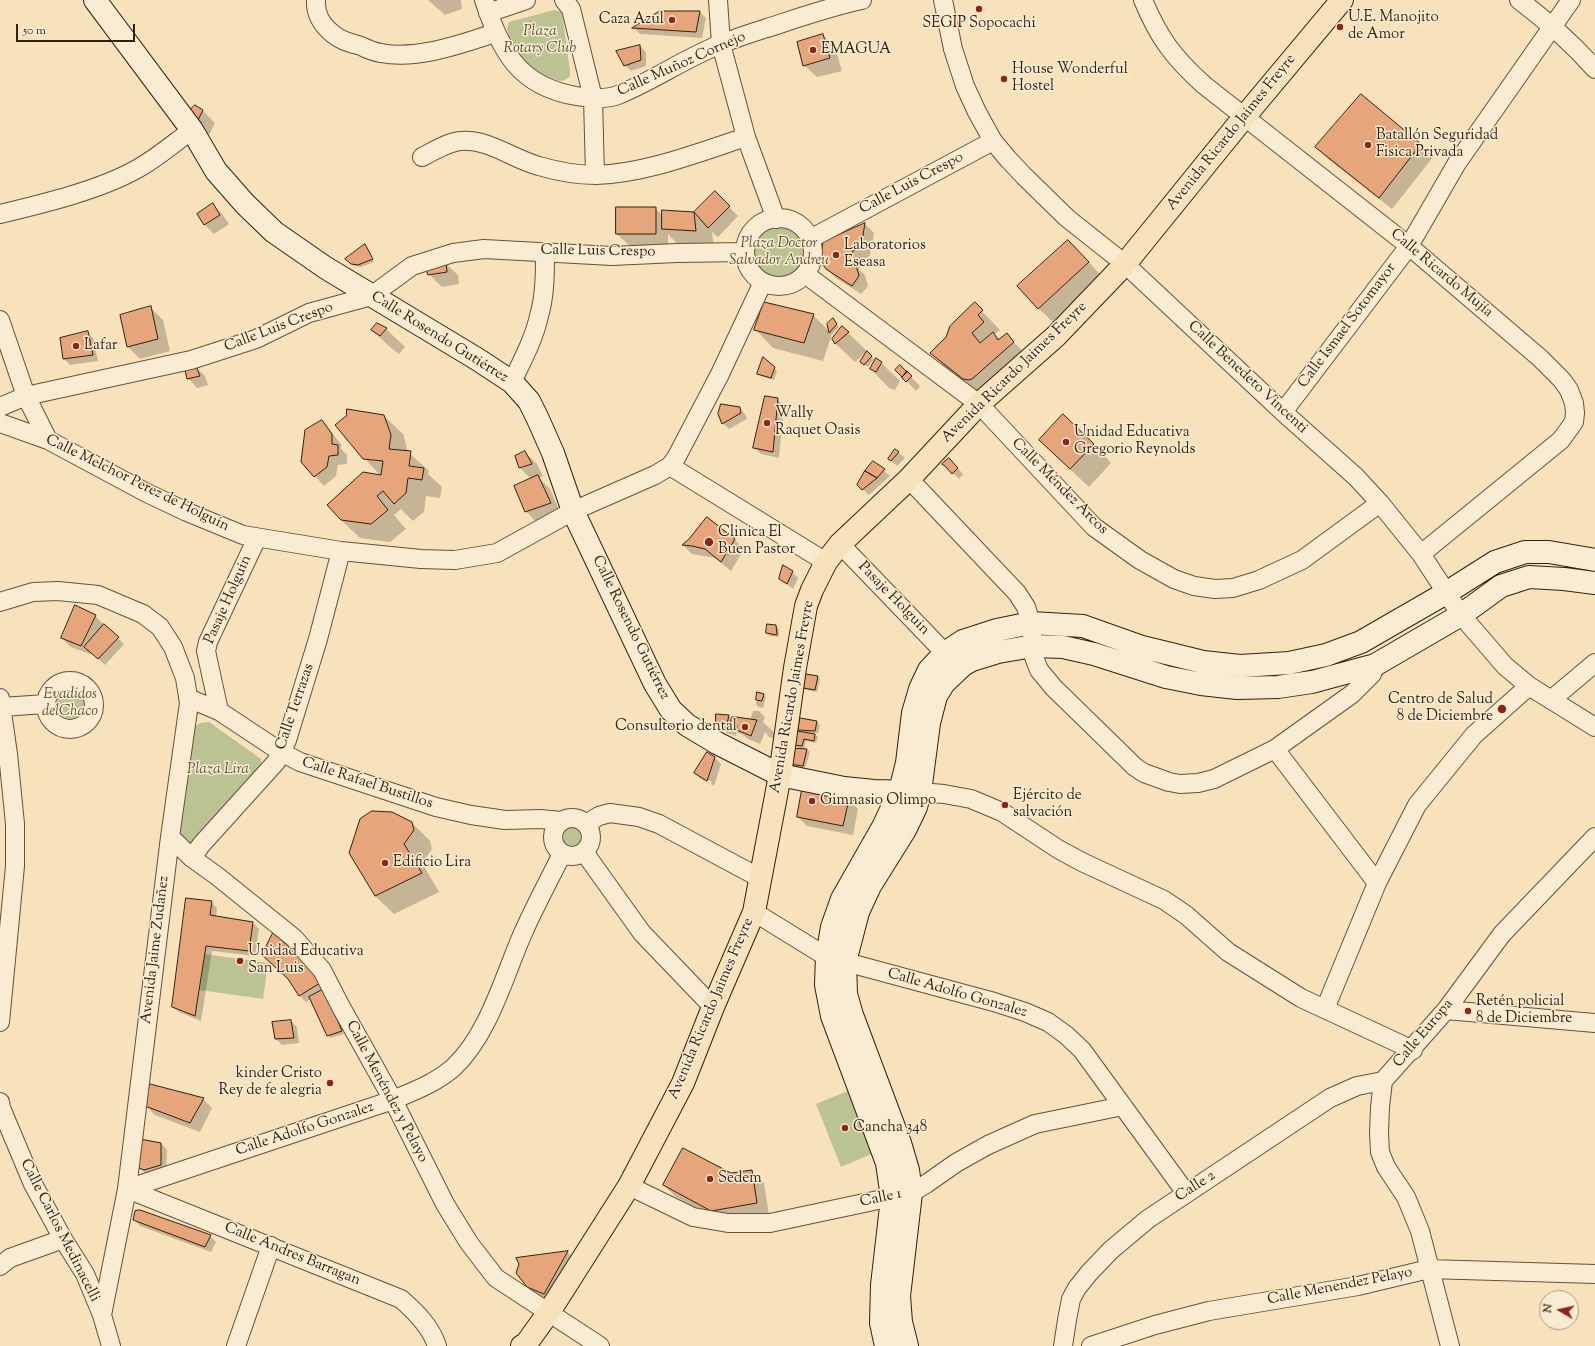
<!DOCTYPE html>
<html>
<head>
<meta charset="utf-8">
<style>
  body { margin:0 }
  #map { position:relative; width:1595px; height:1346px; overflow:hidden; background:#f8e2bc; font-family:"Sorts Mill Goudy",serif }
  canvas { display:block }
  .north { position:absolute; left:1539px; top:1290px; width:40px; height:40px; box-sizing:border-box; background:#faecd3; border:1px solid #aa9b84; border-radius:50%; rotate:279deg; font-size:11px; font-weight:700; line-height:16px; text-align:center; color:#31210e }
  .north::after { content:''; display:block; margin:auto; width:14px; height:18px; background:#8f2418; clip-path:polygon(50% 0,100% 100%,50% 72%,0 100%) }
  .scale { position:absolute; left:16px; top:24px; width:119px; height:18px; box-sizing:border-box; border:2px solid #31210e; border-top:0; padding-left:5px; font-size:12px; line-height:14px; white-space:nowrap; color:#31210e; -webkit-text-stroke:3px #faecd3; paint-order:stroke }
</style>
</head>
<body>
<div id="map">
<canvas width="1595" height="1346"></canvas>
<div class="north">N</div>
<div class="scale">50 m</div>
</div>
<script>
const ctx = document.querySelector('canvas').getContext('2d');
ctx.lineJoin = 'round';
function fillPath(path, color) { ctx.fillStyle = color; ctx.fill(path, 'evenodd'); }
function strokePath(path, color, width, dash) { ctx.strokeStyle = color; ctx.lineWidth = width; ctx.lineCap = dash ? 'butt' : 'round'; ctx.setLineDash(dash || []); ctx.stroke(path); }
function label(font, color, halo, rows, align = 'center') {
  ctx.font = font + ' "Sorts Mill Goudy",serif'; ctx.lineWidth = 3; ctx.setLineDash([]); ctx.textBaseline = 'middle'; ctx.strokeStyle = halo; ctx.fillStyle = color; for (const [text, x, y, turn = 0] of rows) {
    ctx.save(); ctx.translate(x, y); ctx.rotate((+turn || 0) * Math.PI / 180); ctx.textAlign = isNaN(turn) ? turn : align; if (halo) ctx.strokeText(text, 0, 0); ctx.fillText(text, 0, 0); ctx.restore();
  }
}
const green = new Path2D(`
  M 554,10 L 562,12 L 570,71 L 570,76 L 565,80 L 560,81 L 545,76 L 525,63 L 510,41 L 507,29 L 509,22 Z
  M754 252a25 25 0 1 1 50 0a25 25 0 1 1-50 0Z
  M52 704a18 18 0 1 1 36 0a18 18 0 1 1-36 0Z
  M 209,722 L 261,759 L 262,773 L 196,842 L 189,843 L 174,831 L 194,727 L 200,723 Z
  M559 837a14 14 0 1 1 28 0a14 14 0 1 1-28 0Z
  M 205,954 L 268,963 L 263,999 L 200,990 Z
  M 850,1090 L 874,1153 L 841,1167 L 816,1104 Z`);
const shadow = new Path2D(`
  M 428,0 L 461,0 L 462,9 L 445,15 Z
  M 660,12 L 700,12 L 706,18 L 702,38 L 640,34 L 634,28 Z
  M 823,35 L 835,48 L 842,71 L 817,77 L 804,65 Z
  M 640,46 L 646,52 L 646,66 L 631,71 L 625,65 Z
  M 202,110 L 215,123 L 209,135 L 188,113 Z
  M 1420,145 L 1433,157 L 1392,209 L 1328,159 L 1316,147 Z
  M 715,193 L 738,216 L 718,237 L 712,232 L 714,249 L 681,248 L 668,234 L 668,246 L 630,246 L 617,234 L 655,208 L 663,216 L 663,211 L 695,214 Z
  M 212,205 L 222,214 L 229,224 L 214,234 L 205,225 L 198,214 Z
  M 865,224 L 874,233 L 870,256 L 862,260 L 859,269 L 865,275 L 868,286 L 861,294 L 836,278 L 827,269 L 824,243 Z
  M 365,245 L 374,262 L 361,267 L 355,266 L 349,262 Z
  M 1087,260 L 1106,281 L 1057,326 L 1038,308 Z
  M 445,263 L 458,275 L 459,284 L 442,287 L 429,274 Z
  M 975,304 L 1000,330 L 995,334 L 1000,340 L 1006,335 L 1025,353 L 983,398 L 949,371 L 931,353 L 947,338 Z
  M 151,308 L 163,320 L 170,351 L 140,359 L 128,347 Z
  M 813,315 L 830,332 L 835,322 L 839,327 L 832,334 L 823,361 L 773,348 L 755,329 Z
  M 378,324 L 386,329 L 405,347 L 399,354 L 391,348 L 372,330 Z
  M 842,327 L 867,351 L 855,362 L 836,344 L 833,339 Z
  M 87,332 L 93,338 L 98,361 L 70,365 L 64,359 Z
  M 867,353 L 874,359 L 868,367 L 864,364 Z
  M 763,359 L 777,371 L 774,380 L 761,376 L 758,374 Z
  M 877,359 L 900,381 L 895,390 L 889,388 L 871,369 Z
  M 196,367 L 205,376 L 208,385 L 197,388 L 188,378 Z
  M 896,370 L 907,373 L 920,386 L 916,391 Z
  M 777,399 L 784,405 L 779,458 L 761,454 L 755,448 Z
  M 739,408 L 745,414 L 747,419 L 729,429 L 723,423 Z
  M 384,416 L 403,434 L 408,452 L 429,471 L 428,474 L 442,487 L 440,498 L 426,496 L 424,512 L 413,521 L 401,509 L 394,515 L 406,529 L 390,542 L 360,538 L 341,520 L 381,476 L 364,458 Z
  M 322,421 L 341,444 L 341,449 L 347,455 L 347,464 L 338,465 L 336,476 L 324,486 L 302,462 Z
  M 1093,444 L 1111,463 L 1089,487 L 1058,458 Z
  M 895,450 L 905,458 L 897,466 L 889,459 Z
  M 525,452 L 537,464 L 543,476 L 539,478 L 550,489 L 562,516 L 538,524 L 526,511 L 531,479 L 520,468 L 516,457 Z
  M 873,462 L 890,476 L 869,495 L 858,485 Z
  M 943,464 L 955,465 L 963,474 L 959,479 Z
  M 707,518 L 735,540 L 744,549 L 731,571 L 715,558 L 692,554 L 683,545 Z
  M 792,572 L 798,578 L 793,589 L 780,579 Z
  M 95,616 L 124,644 L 105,665 L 91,652 L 90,654 L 71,647 L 62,638 Z
  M 776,626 L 779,629 L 779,637 L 770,636 L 767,633 Z
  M 817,677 L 820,679 L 817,692 L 807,690 L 804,688 Z
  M 758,693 L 763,694 L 766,697 L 763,708 L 758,707 L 756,704 Z
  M 753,711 L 759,711 L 765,717 L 763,722 L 776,734 L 775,738 L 769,737 L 765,732 L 760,744 L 748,739 L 743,735 L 736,732 L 736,736 L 727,733 L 717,724 L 729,716 L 732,720 L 750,720 Z
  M 801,719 L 817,722 L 820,725 L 818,733 L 813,733 L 818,737 L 816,743 L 806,741 L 804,749 L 807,750 L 810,752 L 805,768 L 793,766 L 791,763 L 799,749 L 795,745 L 804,733 L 800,729 Z
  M 707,754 L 715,758 L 721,764 L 714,786 L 701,779 L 695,773 ZM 701,776 L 712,782 L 711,784 L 701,778 Z
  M 848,799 L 858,809 L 853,835 L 807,826 L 798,817 Z
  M 411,822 L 430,841 L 432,849 L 422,863 L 439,892 L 394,914 L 375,896 Z
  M 211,902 L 217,908 L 216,917 L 253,923 L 259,929 L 255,956 L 212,951 L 201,1021 L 179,1012 L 173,1006 Z
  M 310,967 L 327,993 L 344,1034 L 330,1038 L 328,1035 L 311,999 L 306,1002 L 300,996 L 289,980 Z
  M 291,1021 L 297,1027 L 299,1043 L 282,1045 L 276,1039 L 273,1023 Z
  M 203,1099 L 212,1108 L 200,1132 L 155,1115 L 146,1106 Z
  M 161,1143 L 167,1150 L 166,1171 L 146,1174 L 140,1168 Z
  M 752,1171 L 764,1183 L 769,1215 L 725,1223 L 676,1197 L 664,1185 Z
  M 134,1219 L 210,1236 L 216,1242 L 211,1252 L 140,1226 Z
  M 567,1252 L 586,1270 L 563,1311 L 547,1305 L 528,1286 Z`);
const building = new Path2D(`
  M 660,11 L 700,11 L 696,32 L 632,28 Z
  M 823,34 L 830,58 L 803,66 L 797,42 Z
  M 640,45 L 641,60 L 624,66 L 616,51 Z
  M 1361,94 L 1421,144 L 1379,198 L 1315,147 Z
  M 195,105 L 203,110 L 196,124 L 187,113 Z
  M 715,191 L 730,206 L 708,228 L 694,212 Z
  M 213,203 L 220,215 L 204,225 L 197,214 Z
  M 616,207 L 656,207 L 656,234 L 616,234 Z
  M 662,210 L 694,212 L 696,231 L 662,229 Z
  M 865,223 L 861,247 L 853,251 L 850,259 L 856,265 L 859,276 L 852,286 L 826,269 L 820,261 L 823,242 Z
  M 1068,240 L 1089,262 L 1038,309 L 1017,286 Z
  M 365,244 L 373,259 L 358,265 L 351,264 L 345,259 Z
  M 446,262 L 447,272 L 428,275 L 424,265 Z
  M 764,302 L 814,314 L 804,343 L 754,330 Z
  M 975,302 L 983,310 L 978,315 L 984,322 L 972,333 L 980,343 L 993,332 L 998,340 L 1007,333 L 1014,342 L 972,379 L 968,380 L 963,379 L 930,353 L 946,337 L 950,326 Z
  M 151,306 L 158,339 L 127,347 L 120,315 Z
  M 833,318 L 837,324 L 829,333 L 827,324 Z
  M 377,323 L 387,328 L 380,336 L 371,330 Z
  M 842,326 L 849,332 L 835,344 L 832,339 Z
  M 88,331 L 93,355 L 63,359 L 60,338 Z
  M 867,351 L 872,356 L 864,365 L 860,362 Z
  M 763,357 L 775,367 L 771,378 L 757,374 Z
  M 876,358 L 882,362 L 876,372 L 870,369 Z
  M 900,365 L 907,372 L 902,377 L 895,370 Z
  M 196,366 L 200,376 L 187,379 L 185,370 Z
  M 907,371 L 912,376 L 906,382 L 902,378 Z
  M 765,396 L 778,398 L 773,452 L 753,448 Z
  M 721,404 L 740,407 L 741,413 L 722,424 L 718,414 Z
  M 347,409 L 384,415 L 391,435 L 389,449 L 411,451 L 409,466 L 424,468 L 422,480 L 408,478 L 406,493 L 394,504 L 383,491 L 377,496 L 388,510 L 371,524 L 341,520 L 327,505 L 363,472 L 381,475 L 383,461 L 363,459 L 335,425 L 346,416 Z
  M 1063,414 L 1094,444 L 1070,469 L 1039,440 Z
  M 322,420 L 332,434 L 332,444 L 338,445 L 338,455 L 329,456 L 327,467 L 314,477 L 301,462 L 305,430 Z
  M 895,449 L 899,452 L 891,461 L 888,459 Z
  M 525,451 L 532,464 L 519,468 L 515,456 Z
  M 949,458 L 958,468 L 952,474 L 946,467 L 942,464 Z
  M 873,461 L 885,469 L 877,478 L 865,471 Z
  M 865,471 L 877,478 L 862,490 L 857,485 Z
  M 538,475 L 551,503 L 525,512 L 514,486 Z
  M 707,517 L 735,539 L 721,562 L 705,549 L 692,546 L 682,545 L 689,539 Z
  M 783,565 L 793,571 L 787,584 L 779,579 Z
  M 75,605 L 96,615 L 81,646 L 61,638 Z
  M 104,624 L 119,637 L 98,659 L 84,647 Z
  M 767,624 L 776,625 L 777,635 L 766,633 Z
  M 806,674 L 818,676 L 815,690 L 803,688 Z
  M 757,692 L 764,694 L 762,701 L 756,700 Z
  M 716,714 L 729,715 L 726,728 L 716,724 Z
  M 732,717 L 736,717 L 737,730 L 730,727 Z
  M 736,717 L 757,720 L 751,736 L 737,730 Z
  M 800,718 L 817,721 L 815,731 L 798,730 Z
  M 797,731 L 815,734 L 814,741 L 804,739 L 802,746 L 794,745 Z
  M 791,748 L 807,749 L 803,766 L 790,764 Z
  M 707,752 L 715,757 L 707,781 L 694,773 Z
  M 802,790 L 849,799 L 843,826 L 797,817 Z
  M 372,811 L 392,812 L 412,822 L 414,830 L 404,844 L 422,873 L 375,896 L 349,853 L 360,819 Z
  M 186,898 L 212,901 L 210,915 L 253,922 L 249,951 L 206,946 L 195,1016 L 172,1007 Z
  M 273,933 L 300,956 L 320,983 L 299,996 L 288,979 L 262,955 Z
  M 324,989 L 342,1031 L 327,1036 L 309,997 Z
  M 291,1020 L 294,1038 L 275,1039 L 272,1022 Z
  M 150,1084 L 204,1098 L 190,1123 L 145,1106 Z
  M 140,1139 L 161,1143 L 161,1165 L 144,1170 L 139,1168 L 137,1164 Z
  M 683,1148 L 731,1173 L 752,1170 L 757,1203 L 711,1211 L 663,1185 Z
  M 140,1210 L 211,1235 L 205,1247 L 133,1220 L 135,1211 Z
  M 568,1251 L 544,1294 L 527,1287 L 516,1273 L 519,1264 L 516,1258 Z`);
const street = new Path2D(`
  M 316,0 C 315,15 322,25 333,34 C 341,41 351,43 361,46 C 367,49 374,52 381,53 C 418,60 461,44 495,33
  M 484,0 C 501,51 518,86 576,96 C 589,98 605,100 618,95 C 653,81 685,58 721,44 C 736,38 751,33 767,28 C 798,18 829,7 862,0
  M 564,0 L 571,9 L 593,98 L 595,175
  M 718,0 L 721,44 L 746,137 L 776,219
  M 943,0 L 953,49 L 965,86 L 977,112 L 993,141 L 1008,159 L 1024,176 L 1067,218 L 1125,264 L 1283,412 L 1356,477 L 1380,503 L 1421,554 L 1461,615 L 1505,666 L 1529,686 L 1595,727
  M 1143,0 C 1159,38 1173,57 1204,85 L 1409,246 L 1540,358 L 1562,380 L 1569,390 L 1574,403 L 1575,413 L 1574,422 L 1561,440 L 1421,554
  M 1519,0 C 1547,21 1572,43 1595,69
  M 488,13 L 526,0
  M 422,157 C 434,151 448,142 461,141 C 490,139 512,159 539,166 C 556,171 578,175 596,175 C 647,173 697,153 746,137
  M 0,214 C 42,204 100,190 137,169 C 157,158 174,143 192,130
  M745 252a34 34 0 1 1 68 0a34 34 0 1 1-68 0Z
  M 810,239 L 993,141
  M 805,274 L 979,404 L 1094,527 L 1140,560 L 1174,579 L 1194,586 L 1215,589 L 1233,588 L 1259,580 L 1302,560 L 1380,503
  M 0,320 L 26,396 L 48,440
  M 512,382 C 522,361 534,339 539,316 C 545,296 545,273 545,252
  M 0,407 L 26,396 L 191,360 L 256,339 L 309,313 L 371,296 L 412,266 L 453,253 L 484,249 L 612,256 L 677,253 L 745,252
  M 1283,412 L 1409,246 L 1457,163 L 1571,0
  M 0,423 L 48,440 L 145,492 L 187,512 L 243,535 L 341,551 L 421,559 L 455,560 L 497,553 L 573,511 L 655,475 L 670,466 L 676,458 L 720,374 L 763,282
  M 670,466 L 826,562
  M 909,479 L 1017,593 L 1026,607 L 1031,623 L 1034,657 L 1039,670 L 1054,688 L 1135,767 L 1144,773 L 1169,782 L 1180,784 L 1198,783 L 1214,779 L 1275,749 L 1352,694 L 1372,674 L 1375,665
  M 840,544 L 945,653
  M 0,602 L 33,592 L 58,591 L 98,595 L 143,614 L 160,627 L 173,647 L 185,678 L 189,703 L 170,837 L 127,1189 L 102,1315
  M46 705a24 24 0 1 1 48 0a24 24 0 1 1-48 0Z
  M 0,698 L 8,754 L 15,824 L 15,866 L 0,1022
  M 188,698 L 219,711 L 281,752 L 300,762 L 436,807 L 471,815 L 505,820 L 540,819 L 562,821
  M 1551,700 L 1595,663
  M 2,707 L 46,704
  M 219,711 L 206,651 L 208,642 L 257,538
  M 1275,749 L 1377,883
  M 920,792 L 944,794 L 971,799 L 1002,812 L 1058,849 L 1082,862 L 1164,900 L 1186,915 L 1228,952 L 1301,998 L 1413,1050
  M553 837a19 19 0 1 1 38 0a19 19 0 1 1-38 0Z
  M 586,824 L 599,816 L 610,813 L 639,817 L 659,824 L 760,878
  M 170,837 L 192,858 L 217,876 L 294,938 L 322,970 L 341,1007 L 393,1100 L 445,1204 L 469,1243 L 496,1278 L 600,1346
  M 584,852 L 642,933 L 713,1007
  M 192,858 L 201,845 L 276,762 L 287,740 L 318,639 L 341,551
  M 754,912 L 827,957 L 994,1002 L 1025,1012 L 1048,1022 L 1066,1035 L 1082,1050 L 1186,1193
  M 1325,1009 L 1377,883 L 1417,805 L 1474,735 L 1529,686
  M 1446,1010 L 1595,1023
  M 0,1102 L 1,1108 L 33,1184 L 63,1239 L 85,1274 L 102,1315 L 111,1346
  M 629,1186 L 693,1217 L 728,1223 L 770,1223 L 911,1193 L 926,1184 L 956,1163 L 988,1145 L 1035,1124 L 1123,1106
  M 127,1189 L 393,1100 C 414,1091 436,1083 454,1067 C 489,1034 504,976 523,933 C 535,906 549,880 562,854
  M 127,1189 L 401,1299 C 416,1312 431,1327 437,1346
  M 0,1266 L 10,1258 L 63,1239
  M 236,1346 L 271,1246
  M 1063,1346 L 1067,1320 L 1071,1299 L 1077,1288 L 1089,1273 L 1111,1250 L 1148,1219 L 1330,1098 L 1357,1086 L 1383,1081
  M 1091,1346 L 1155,1325 L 1209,1311 L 1358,1286 L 1429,1269 L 1595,1274
  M 1450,1346 L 1420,1231 L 1406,1197 L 1386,1167 L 1380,1152 L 1379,1133 L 1380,1107 L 1383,1081 L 1446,1010 L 1502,934 L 1595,837`);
const secondary = new Path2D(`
  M 95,0 L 192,130 L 216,171 L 245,204 L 274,232 L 326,268 L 477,359 L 512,382 L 529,401 L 537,417 L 553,453 L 573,511 L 655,684 L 671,710 L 687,725 L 717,743 L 780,775 L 844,788 L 874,791 L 914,792
  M 886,1346 L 881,1323 L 882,1285 L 892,1198 L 887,1163 L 832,1016 L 826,985 L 827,957 L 832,927 L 842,899 L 883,827 L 900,791 L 907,763 L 913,713 L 920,689 L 929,670 L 945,653 L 963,641 L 997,630 L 1031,623 L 1083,626 L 1142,647 L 1203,662 L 1240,666 L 1289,663 L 1326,655 L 1361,642 L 1446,593 L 1495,562 L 1525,552 L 1549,552 L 1595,560
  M 907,1346 L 901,1322 L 899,1296 L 911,1193 L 908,1170 L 900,1143 L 852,1015 L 846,994 L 845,962 L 858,912 L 870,886 L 905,830 L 916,807 L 920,792 L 929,723 L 936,696 L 944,683 L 963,665 L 972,660 L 998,652 L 1033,646 L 1063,647 L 1094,654 L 1166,677 L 1201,684 L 1237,688 L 1278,687 L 1312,682 L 1375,665 L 1461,615 L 1501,586 L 1529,577 L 1564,579 L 1595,583`);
const primary = new Path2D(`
  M 522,1346 L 526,1344 L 549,1312 L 629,1186 L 683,1083 L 713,1007 L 754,912 L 780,775 L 795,668 L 806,606 L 812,590 L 826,562 L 840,544 L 909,479 L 979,404 L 1056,336 L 1125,264 L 1245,116 L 1342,0`);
const markers = [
  [979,9,4,"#8f2418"],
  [672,20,4,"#8f2418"],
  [1340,27,4,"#8f2418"],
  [813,50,4,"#8f2418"],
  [1004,79,4,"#8f2418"],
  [1368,145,4,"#8f2418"],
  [836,255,4,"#8f2418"],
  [76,346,4,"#8f2418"],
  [767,423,4,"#8f2418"],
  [1066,442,4,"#8f2418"],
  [709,542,5,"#8f2418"],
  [1502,709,5,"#8f2418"],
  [745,727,4,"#8f2418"],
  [812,801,4,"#8f2418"],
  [1005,805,4,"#8f2418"],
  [385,863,4,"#8f2418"],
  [240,961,4,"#8f2418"],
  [1468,1011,4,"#8f2418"],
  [330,1083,4,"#8f2418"],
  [845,1128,4,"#8f2418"],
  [710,1179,4,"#8f2418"]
];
const poiNames = [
  ["U.E. Manojito",1348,18],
  ["de Amor",1348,35],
  ["Caza Azul",664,20,"right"],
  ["SEGIP Sopocachi",979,24,"center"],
  ["EMAGUA",821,50],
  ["House Wonderful",1012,70],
  ["Hostel",1012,87],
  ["Batallón Seguridad",1376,136],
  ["Fisica Privada",1376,153],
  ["Laboratorios",844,246],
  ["Eseasa",844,263],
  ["Lafar",84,346],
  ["Wally",775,414],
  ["Raquet Oasis",775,431],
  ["Unidad Educativa",1074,433],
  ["Gregorio Reynolds",1074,450],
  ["Clinica El",718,533],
  ["Buen Pastor",718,550],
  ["Centro de Salud",1493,700,"right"],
  ["8 de Diciembre",1493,717,"right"],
  ["Consultorio dental",737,727,"right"],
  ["Ejército de",1013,796],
  ["salvación",1013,813],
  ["Gimnasio Olimpo",820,801],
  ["Edificio Lira",393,863],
  ["Unidad Educativa",248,952],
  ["San Luis",248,969],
  ["Retén policial",1476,1002],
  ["8 de Diciembre",1476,1019],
  ["kinder Cristo",322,1074,"right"],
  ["Rey de fe alegria",322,1091,"right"],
  ["Cancha 348",853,1128],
  ["Sedem",718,1179]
];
const parkNames = [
  ["Plaza",540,32],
  ["Rotary Club",540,49],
  ["Plaza Doctor",779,244],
  ["Salvador Andreu",779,261],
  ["Evadidos",70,695],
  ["delChaco",70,712],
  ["Plaza Lira",218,770]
];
const streetNames = [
  ["Calle Muñoz Cornejo",682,65,-24],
  ["Avenida Ricardo Jaimes Freyre",1232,133,-51],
  ["Calle Luis Crespo",912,184,-28],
  ["Calle Luis Crespo",598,252,1],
  ["Calle Ricardo Mujía",1441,274,40],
  ["Calle Ismael Sotomayor",1348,326,-53],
  ["Calle Luis Crespo",279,328,-21],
  ["Calle Rosendo Gutiérrez",439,338,32],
  ["Avenida Ricardo Jaimes Freyre",1015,373,-44],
  ["Calle Benedeto Vincenti",1247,378,43],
  ["Calle Melchor Perez de Holguin",137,484,26],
  ["Calle Méndez Arcos",1059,487,45],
  ["Pasaje Holguin",893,599,46],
  ["Pasaje Holguin",229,600,-66],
  ["Calle Rosendo Gutiérrez",630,628,64],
  ["Avenida Ricardo Jaimes Freyre",793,697,-80],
  ["Calle Terrazas",296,707,-71],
  ["Calle Rafael Bustillos",367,784,18],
  ["Avenida Jaime Zudañez",156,950,-83],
  ["Calle Adolfo Gonzalez",957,994,16],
  ["Avenida Ricardo Jaimes Freyre",712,1009,-67],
  ["Calle Europa",1424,1034,-50],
  ["Calle Menéndez y Pelayo",386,1092,62],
  ["Calle Adolfo Gonzalez",305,1130,-18],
  ["Calle 2",1196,1187,-33],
  ["Calle 1",881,1199,-12],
  ["Calle Carlos Medinacelli",59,1231,63],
  ["Calle Andres Barragan",292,1255,22],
  ["Calle Menendez Pelayo",1340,1287,-11]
];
fillPath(green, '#bcc392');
fillPath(shadow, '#0003');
fillPath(building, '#e6a57a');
strokePath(building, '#31210e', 1);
strokePath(street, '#63513a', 20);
strokePath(secondary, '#31210e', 24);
strokePath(primary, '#31210e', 24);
strokePath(street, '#faecd3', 18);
strokePath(secondary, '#faecd3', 22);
strokePath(primary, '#f8e2bc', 22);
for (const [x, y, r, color] of markers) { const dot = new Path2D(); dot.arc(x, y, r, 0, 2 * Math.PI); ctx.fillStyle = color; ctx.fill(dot); strokePath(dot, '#faecd3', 1.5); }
label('15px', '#31210e', '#faecd3', poiNames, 'left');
label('italic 15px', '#5b5236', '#faecd3', parkNames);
label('15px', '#31210e', '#faecd3', streetNames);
</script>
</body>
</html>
